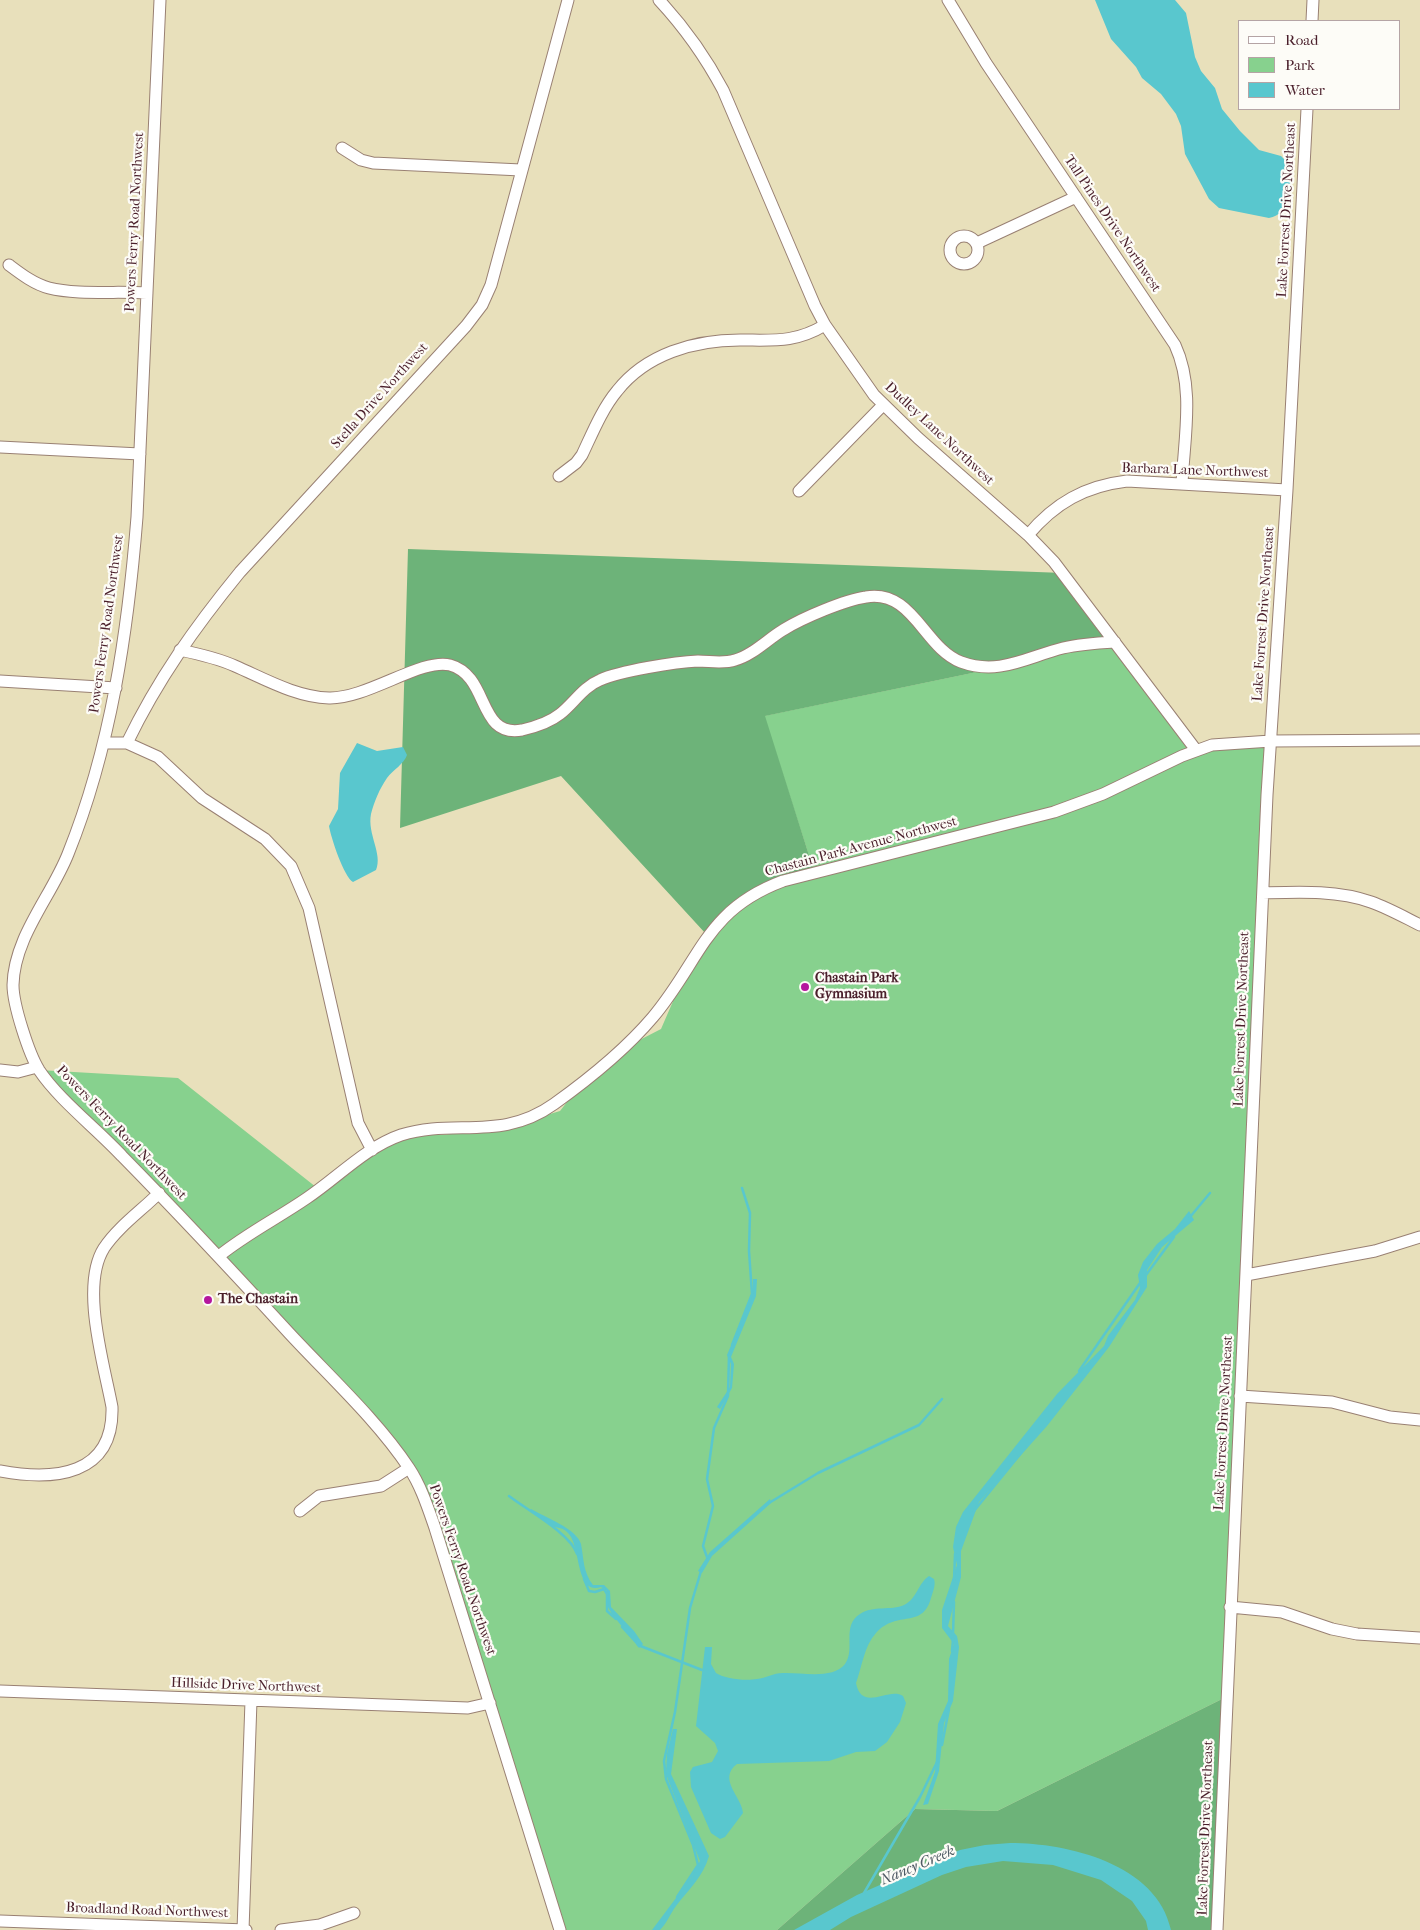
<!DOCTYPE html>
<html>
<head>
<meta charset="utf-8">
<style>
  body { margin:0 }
  #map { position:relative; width:1420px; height:1930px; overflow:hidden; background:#e8e0bb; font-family:"IM FELL French Canon",serif }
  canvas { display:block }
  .legend { position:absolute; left:1238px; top:20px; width:162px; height:90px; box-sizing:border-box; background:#fdfcf7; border:1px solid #b5a4a5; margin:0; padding:6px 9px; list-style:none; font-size:15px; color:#4a1f2b }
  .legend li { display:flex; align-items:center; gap:10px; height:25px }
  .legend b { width:25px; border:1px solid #b5a4a5 }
</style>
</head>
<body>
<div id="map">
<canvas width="1420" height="1930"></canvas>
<ul class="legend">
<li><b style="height:6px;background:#fff"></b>Road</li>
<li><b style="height:14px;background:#87d18e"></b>Park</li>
<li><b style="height:14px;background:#59c7ce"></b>Water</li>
</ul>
</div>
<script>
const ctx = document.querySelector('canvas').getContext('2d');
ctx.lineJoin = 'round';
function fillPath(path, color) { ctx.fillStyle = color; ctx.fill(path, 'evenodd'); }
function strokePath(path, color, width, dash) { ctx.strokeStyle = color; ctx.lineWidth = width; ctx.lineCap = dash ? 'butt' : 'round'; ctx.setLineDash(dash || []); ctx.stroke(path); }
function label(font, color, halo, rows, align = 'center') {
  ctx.font = font + ' "IM FELL French Canon",serif'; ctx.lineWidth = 4.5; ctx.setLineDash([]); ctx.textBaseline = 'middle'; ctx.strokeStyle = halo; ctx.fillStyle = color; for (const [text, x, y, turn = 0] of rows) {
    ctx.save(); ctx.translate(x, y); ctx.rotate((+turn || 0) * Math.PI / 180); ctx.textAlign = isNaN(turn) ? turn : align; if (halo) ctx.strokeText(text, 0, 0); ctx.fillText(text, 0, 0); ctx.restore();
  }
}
const green = new Path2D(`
  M 1112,644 L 1193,750 L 1269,734 L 1228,1696 L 997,1811 L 915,1809 L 777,1930 L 556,1930 L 433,1522 L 407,1473 L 362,1406 L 39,1070 L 178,1078 L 321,1191 L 375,1152 L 413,1135 L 441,1135 L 503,1128 L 560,1111 L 599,1061 L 661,1029 L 697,946 L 727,909 L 813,868 L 764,716 Z`);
const forest = new Path2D(`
  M 408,549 L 1064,573 L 1112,644 L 765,716 L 813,868 L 769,882 L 706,934 L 561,776 L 400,828 Z
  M 1228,1696 L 1217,1930 L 777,1930 L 915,1809 L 997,1811 Z`);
const water = new Path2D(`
  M 1095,0 L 1175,0 L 1186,13 L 1195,57 L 1201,71 L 1215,88 L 1222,109 L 1240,131 L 1259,150 L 1281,156 L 1293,168 C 1291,186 1291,214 1269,218 L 1219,208 L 1209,199 L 1185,154 L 1181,126 L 1176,114 L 1161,94 L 1142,78 L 1136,67 L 1111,39 Z
  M 357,743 L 377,751 L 403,747 L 407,755 C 404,764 393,770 387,778 C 380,788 374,802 371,814 C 367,834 383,854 376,870 L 353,882 C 344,877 331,838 329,826 L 338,809 L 340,773 Z
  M 1189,1211 L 1194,1220 L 1162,1247 L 1147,1270 L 1147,1287 L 1109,1347 L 1047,1426 L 979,1502 L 961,1551 L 961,1577 L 948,1626 L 957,1636 L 959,1647 L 953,1701 L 944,1723 L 939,1771 L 928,1804 L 923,1805 L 935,1772 L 938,1724 L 948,1701 L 949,1659 L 954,1644 L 942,1628 L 942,1610 L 957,1565 L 953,1547 L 956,1527 L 963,1512 L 1057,1394 L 1104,1346 L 1108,1336 L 1135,1300 L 1140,1288 L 1138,1275 L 1143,1262 L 1157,1244 L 1175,1229 Z
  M 753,1279 L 757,1279 L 756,1296 L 731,1357 L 734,1364 L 732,1388 L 720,1409 L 717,1407 L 730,1387 L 731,1364 L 727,1355 L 753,1293 Z
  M 770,1499 L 771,1503 L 712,1556 L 702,1573 L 698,1571 L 710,1552 Z
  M 531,1509 C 545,1517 577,1529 581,1544 C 584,1560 583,1572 593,1585 L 604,1585 L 610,1591 L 611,1607 L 634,1631 L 643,1644 L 639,1648 L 612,1614 L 608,1607 L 607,1591 L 601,1587 C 574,1596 582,1544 567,1532 C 564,1528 557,1528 553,1526 C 545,1521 538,1516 530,1511 Z
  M 929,1576 L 934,1579 C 936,1585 933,1591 931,1598 C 922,1630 898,1609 876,1633 C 864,1646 862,1667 856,1683 C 862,1713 889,1686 903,1696 L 906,1703 L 900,1722 L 887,1742 L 875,1751 L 856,1752 L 829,1761 L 737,1764 C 717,1779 742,1797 743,1813 L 725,1837 L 720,1839 L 711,1833 L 691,1787 L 690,1772 L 693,1767 L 712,1762 L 718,1751 L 715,1743 L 696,1726 L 705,1647 L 712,1647 L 711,1664 L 716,1673 C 725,1679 745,1681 757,1679 C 766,1678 773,1673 783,1673 C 800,1672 833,1680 845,1664 C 856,1649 841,1626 860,1614 C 873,1605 891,1611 904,1605 C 917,1599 918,1583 929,1576 Z
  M 673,1729 L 677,1729 L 671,1774 L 709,1856 C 703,1877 689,1889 676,1906 C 670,1914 667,1923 660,1930 L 652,1930 L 691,1878 L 700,1861 L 666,1774 L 667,1754 Z
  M 1010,1843 C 1068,1843 1157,1864 1171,1930 L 1148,1930 L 1146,1921 L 1132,1901 L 1101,1880 L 1053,1865 L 1003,1861 L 966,1867 L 942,1875 L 851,1917 L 830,1930 L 794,1930 L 857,1895 L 960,1850 L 985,1845 Z`);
const stream = new Path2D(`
  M 1190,1217 L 1210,1193
  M 1146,1275 L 1174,1237
  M 732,1345 L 752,1294 L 749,1251 L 750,1213 L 742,1188
  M 1079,1371 L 1140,1283
  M 509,1496 C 527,1510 571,1534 577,1554
  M 769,1503 L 818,1473 L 919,1425 L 942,1399
  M 974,1511 L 1026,1447
  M 707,1557 L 703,1546 L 713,1506 L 707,1479 L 714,1428 L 728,1396 L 729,1355
  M 584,1579 L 589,1591 L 595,1592 L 604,1589 L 607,1594 L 607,1611 L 616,1619
  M 954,1581 L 955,1554
  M 622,1627 L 635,1641
  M 953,1634 L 954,1602
  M 638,1645 L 702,1670
  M 952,1651 L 953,1639
  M 942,1745 L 949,1709
  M 864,1893 L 920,1797 L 937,1762
  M 677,1897 L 698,1865 L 693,1845 L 666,1779 L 664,1761 L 675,1712 L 690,1608 L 701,1571`);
const minor = new Path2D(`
  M 160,0 L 137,517 C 128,631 111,747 68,854 C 51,897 14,937 13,985 C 13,1005 29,1054 39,1070 C 59,1100 97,1129 122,1156 C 179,1214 235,1274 290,1334 C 329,1376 377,1420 409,1468 C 421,1486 428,1508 435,1528 L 560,1930
  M 659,0 C 685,28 705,56 723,90 L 815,306 L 825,325 L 874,395 L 918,438 L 1028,535 L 1054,562 L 1196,750
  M 948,0 L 986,63 L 1175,345 C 1195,388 1184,438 1182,484
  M 1312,21 L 1313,0
  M 342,148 L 361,160 L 373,163 L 521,170
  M950 250a14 14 0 1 1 28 0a14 14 0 1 1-28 0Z
  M 977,243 L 1076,197
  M 9,265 C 21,274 34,284 49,288 C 76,295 119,291 147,293
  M 0,447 L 140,454
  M 559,476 L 576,463 L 582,455 C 592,434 602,409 617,391 C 646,354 694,340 740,340 C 774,340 795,343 825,325
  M 799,491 L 883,405
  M 1028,535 C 1055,503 1085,486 1127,481 L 1287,490
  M 180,650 C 199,654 217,658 235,666 C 265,679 296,697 329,698 C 367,699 421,658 450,665 C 490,676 477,738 522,730 C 535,727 550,722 560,714 C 574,703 583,687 600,680 C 620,671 675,662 698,661 C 710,661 723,664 735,660 C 753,655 768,639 783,630 C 802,618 845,600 866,597 C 913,589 924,648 961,662 C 999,676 1027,657 1063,648 C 1080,644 1097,643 1115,642
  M 0,681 L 116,688
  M 104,743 L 127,743 L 158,757 L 202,798 L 265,839 L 291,866 L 309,908 L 358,1123 L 372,1150
  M 127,743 C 158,679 195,627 240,572 L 466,326 L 482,305 L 491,285 L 568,0
  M 1263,893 C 1298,892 1337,890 1371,902 C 1388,908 1404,917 1420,925
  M 0,1070 L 18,1072 L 37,1067
  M 219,1256 C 246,1234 278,1218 307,1198 C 337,1178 366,1147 401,1135 C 454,1118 501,1142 554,1104 C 589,1079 625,1050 653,1017 C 701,960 705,910 783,881 L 1054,812 L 1103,794 L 1182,756 L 1212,745 L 1271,741 L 1420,740
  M 1246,1275 L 1375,1251 L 1420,1237
  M 1240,1396 L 1332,1402 L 1390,1417 L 1420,1420
  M 0,1471 C 54,1481 114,1476 112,1407 C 104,1364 80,1286 104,1248 C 118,1227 141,1211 159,1193
  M 300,1511 L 319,1496 L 381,1486 L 409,1468
  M 1230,1607 L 1282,1612 L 1332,1629 L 1357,1634 L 1420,1638
  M 0,1691 L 468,1708 L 490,1703
  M 0,1921 L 246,1930
  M 243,1930 L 251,1701
  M 281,1930 L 320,1925 L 354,1913
  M 1217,1930 L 1267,795 L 1287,490 L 1307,109`);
const markers = [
  [805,987,5,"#b5179e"],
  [208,1300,5,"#b5179e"]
];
const streetNames = [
  ["Lake Forrest Drive Northeast",1287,210,-87],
  ["Powers Ferry Road Northwest",135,222,-87],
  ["Tall Pines Drive Northwest",1112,224,56],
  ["Stella Drive Northwest",380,396,-48],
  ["Dudley Lane Northwest",939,434,43],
  ["Barbara Lane Northwest",1195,471,2],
  ["Lake Forrest Drive Northeast",1264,614,-86],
  ["Powers Ferry Road Northwest",107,624,-82],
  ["Chastain Park Avenue Northwest",861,847,-15],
  ["Lake Forrest Drive Northeast",1242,1019,-88],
  ["Powers Ferry Road Northwest",121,1133,46],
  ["Lake Forrest Drive Northeast",1224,1423,-87],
  ["Powers Ferry Road Northwest",462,1570,71],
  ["Hillside Drive Northwest",246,1686,2],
  ["Lake Forrest Drive Northeast",1206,1828,-88],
  ["Broadland Road Northwest",147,1911,2]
];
const poiNames = [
  ["Chastain Park",815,979],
  ["Gymnasium",815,995],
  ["The Chastain",218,1300]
];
const waterNames = [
  ["Nancy Creek",918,1866,-23]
];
fillPath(green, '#87d18e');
fillPath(forest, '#6db379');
fillPath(water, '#59c7ce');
strokePath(stream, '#59c7ce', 2.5);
strokePath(minor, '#998073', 13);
strokePath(minor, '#fff', 11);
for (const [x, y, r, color] of markers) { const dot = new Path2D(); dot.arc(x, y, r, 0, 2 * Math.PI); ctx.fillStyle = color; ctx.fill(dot); strokePath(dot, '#fdfcf7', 2); }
label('14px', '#4a1f2b', '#fdfcf7', streetNames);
label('bold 14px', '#4a1f2b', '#fdfcf7', poiNames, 'left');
label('italic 15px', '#4f5a64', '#fdfcf7', waterNames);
</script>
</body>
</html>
